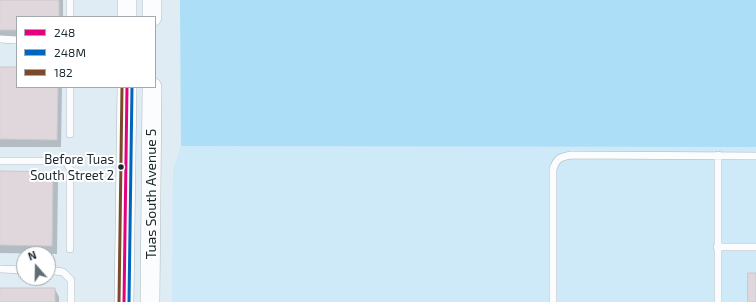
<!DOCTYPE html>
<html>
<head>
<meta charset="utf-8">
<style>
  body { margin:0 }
  #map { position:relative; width:756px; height:302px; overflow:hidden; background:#dfecf3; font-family:"Exo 2",sans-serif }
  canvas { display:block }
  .legend { position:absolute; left:16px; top:16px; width:140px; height:72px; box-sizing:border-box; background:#fff; border:1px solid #a3a9ac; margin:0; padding:5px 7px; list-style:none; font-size:12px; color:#1a2930 }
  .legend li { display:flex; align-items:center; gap:8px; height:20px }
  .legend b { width:20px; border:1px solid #a3a9ac }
  .north { position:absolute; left:16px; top:246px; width:40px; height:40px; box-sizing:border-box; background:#fff; border:1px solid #a3a9ac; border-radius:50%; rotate:340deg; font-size:11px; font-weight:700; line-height:16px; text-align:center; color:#1a2930 }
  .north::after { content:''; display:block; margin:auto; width:14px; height:18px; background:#5f6d74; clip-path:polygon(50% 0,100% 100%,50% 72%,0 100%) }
</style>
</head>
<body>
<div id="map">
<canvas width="756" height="302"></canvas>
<ul class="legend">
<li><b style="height:5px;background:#e5007d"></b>248</li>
<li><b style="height:5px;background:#0065bd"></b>248M</li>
<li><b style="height:5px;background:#7a4b2a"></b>182</li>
</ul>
<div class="north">N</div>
</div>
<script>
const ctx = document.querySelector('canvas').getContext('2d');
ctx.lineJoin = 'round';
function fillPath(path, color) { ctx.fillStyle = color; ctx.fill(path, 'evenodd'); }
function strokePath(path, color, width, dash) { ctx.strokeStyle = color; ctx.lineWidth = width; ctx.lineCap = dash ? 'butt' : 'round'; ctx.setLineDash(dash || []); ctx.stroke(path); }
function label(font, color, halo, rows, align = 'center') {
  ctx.font = font + ' "Exo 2",sans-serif'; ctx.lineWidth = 4; ctx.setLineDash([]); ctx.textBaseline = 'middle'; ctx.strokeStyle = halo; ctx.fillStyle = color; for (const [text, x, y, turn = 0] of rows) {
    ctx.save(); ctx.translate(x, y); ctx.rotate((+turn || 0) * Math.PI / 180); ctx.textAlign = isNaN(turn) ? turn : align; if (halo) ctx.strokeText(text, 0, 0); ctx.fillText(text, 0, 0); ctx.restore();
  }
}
const built = new Path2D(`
  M 181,146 L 756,147 L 756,302 L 172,302 L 173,170 Z`);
const green = new Path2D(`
  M 180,0 L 756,0 L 756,147 L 181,146 Z`);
const shadow = new Path2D(`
  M 0,0 L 63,0 L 63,17 L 17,17 L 17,38 L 0,38 Z
  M 0,68 L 17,68 L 17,87 L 62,87 L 61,147 L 0,147 Z
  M 0,172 L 53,173 L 58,181 L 57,254 L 0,253 Z
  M 0,289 L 55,289 L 59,297 L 59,302 L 0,302 Z`);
const building = new Path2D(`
  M 0,0 L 59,0 L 59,17 L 17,17 L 17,30 L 0,30 Z
  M 0,67 L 17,67 L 17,87 L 58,87 L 57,140 L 0,139 Z
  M 0,171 L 53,172 L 52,246 L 0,245 Z
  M 748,273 L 756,273 L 756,302 L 748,302 Z
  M 0,288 L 55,288 L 55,302 L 0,302 Z`);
const service = new Path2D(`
  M 70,17 L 70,0
  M 0,39 L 17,40
  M 70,87 L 70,134
  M 0,161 L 62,161 L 67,163 L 70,169 L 70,249
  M 717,247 L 756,247
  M 0,269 L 24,270
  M 48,270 L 63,272 L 71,280 L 71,302
  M 553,302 L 553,169 C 557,158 560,157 571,155 L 756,156
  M 718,302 L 718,155`);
const secondary = new Path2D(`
  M 127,17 L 127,0
  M 152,17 L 152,0
  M 124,302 L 127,87
  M 150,302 L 152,87`);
const bus1 = new Path2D(`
  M 124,302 L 127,87`);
const bus2 = new Path2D(`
  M 129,302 L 132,87`);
const bus3 = new Path2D(`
  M 119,302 L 122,87`);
const markers = [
  [121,167,3.5,"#1a2930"]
];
const busNames = [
  ["Before Tuas",114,160],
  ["South Street 2",114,176]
];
const streetNames = [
  ["Tuas South Avenue 5",151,194,-90]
];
fillPath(built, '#cee9f7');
fillPath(green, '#acdef7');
fillPath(shadow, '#0003');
fillPath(building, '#e0d7dd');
strokePath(building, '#cbc8cd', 1);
strokePath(service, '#acb9c0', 8);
strokePath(secondary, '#acb9c0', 20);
strokePath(service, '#fafcfd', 7);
strokePath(secondary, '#fafcfd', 19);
strokePath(bus1, '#e5007d', 3);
strokePath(bus2, '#0065bd', 3);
strokePath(bus3, '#7a4b2a', 3);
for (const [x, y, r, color] of markers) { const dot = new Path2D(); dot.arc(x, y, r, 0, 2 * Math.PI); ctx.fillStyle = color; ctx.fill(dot); strokePath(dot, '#fff', 1.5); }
label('13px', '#1a2930', '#fff', busNames, 'right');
label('14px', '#1a2930', '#fff', streetNames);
</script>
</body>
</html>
